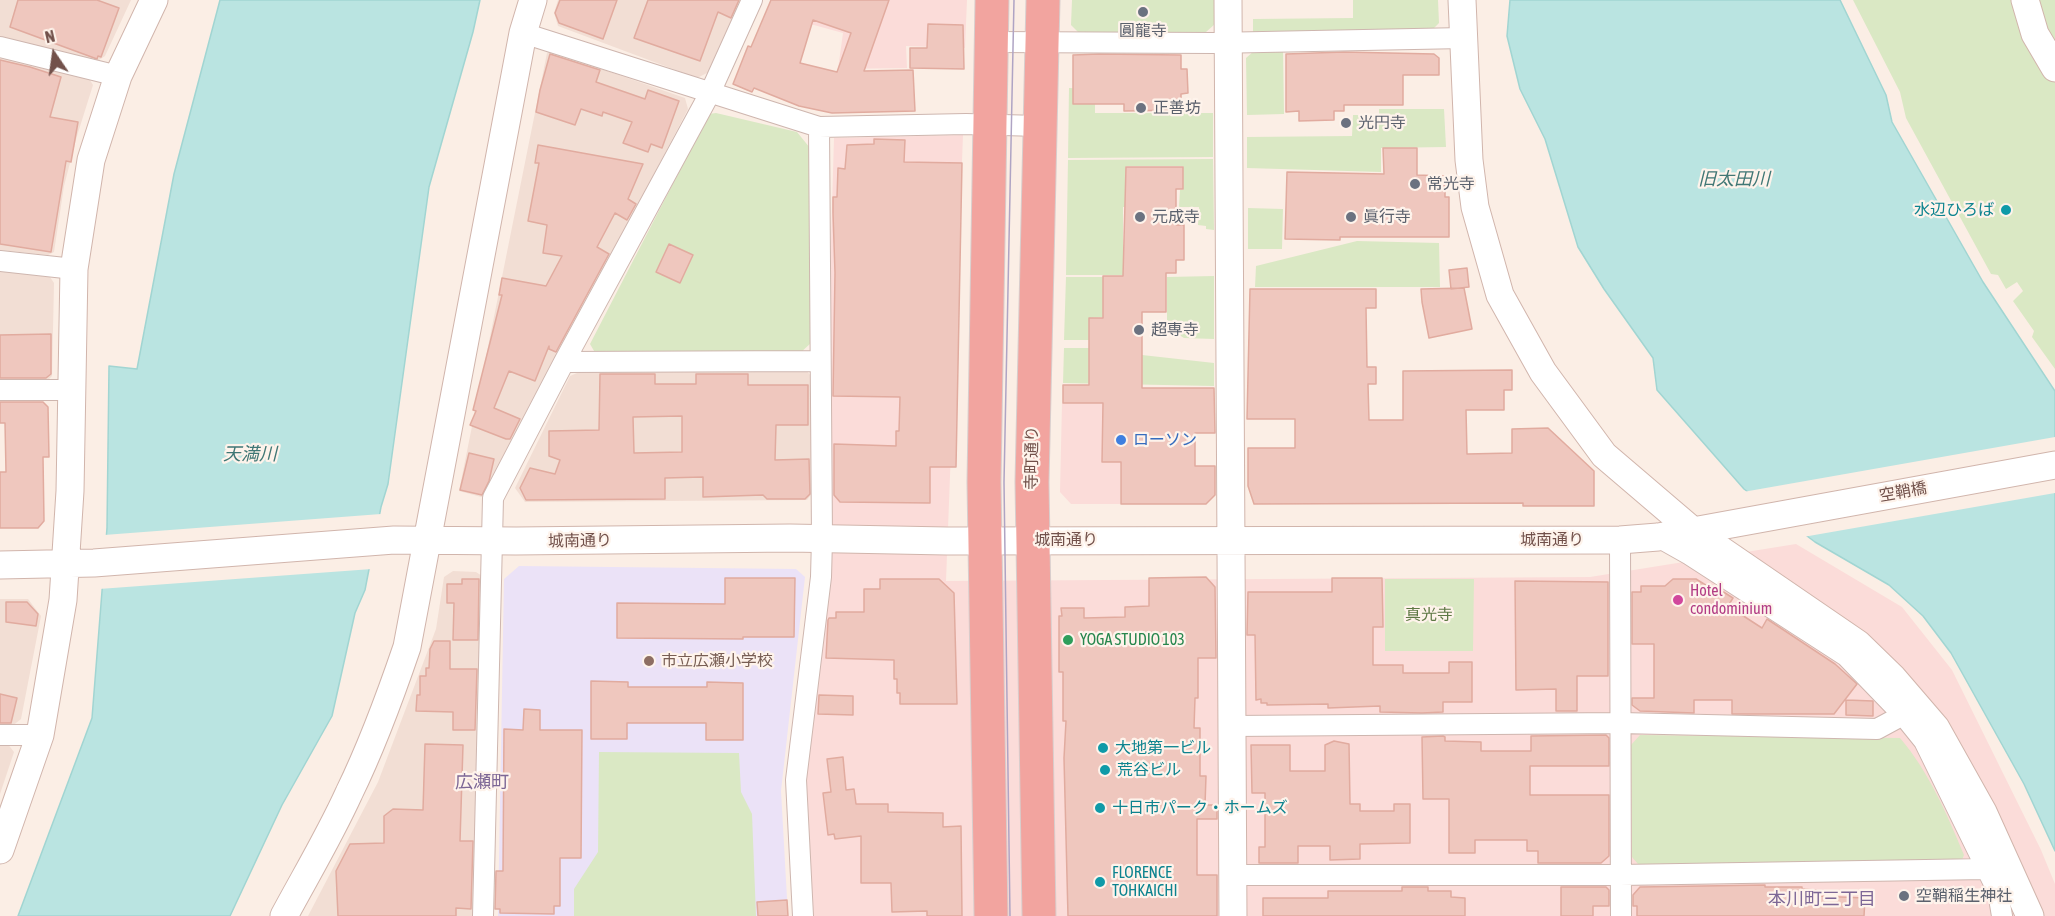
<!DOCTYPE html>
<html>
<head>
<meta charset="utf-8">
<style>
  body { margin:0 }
  #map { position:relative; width:2055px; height:916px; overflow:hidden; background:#fbeee5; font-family:"Asap Condensed",sans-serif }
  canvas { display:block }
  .north { position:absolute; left:24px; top:24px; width:60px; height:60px; -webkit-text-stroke:4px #fef3eb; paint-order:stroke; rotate:347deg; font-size:16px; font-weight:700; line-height:24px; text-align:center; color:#72514b }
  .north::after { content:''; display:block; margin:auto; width:21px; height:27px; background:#72514b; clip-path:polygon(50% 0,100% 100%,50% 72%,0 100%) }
</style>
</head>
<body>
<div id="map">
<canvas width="2055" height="916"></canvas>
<div class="north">N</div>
</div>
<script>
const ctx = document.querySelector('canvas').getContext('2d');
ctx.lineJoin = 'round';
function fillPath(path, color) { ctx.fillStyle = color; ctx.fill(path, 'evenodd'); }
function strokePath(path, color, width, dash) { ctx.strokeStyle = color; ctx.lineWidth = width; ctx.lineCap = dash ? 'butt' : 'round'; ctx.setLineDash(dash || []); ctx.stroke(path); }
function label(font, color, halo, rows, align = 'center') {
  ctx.font = font + ' "Asap Condensed","Noto Sans JP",sans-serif'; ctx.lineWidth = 4.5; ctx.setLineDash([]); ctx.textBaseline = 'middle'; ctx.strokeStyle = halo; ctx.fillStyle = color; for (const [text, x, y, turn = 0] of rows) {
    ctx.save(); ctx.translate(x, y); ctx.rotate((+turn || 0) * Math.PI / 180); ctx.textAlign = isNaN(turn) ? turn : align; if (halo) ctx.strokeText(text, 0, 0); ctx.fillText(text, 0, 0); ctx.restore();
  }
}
const residential = new Path2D(`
  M 0,0 L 131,0 L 105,56 L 96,62 L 0,39 Z
  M 558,0 L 742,0 L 709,72 L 697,78 L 558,26 L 554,13 Z
  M 550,51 L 685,98 L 688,109 L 485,498 L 459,491 L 547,53 Z
  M 0,55 L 88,77 L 93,85 L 77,136 L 64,186 L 54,252 L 48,255 L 0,250 Z
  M 0,271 L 50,277 L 54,283 L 52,376 L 46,382 L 0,382 Z
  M 804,368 L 813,378 L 813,492 L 807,500 L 525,502 L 515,488 L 570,376 L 584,370 Z
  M 453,571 L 476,572 L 485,578 L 475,916 L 308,916 L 378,782 L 436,629 L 444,577 Z
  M 0,599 L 28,599 L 41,616 L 21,719 L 11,727 L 0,727 Z
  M 0,743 L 7,743 L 14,752 L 0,794 Z`);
const commercial = new Path2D(`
  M 813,0 L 967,0 L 965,48 L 906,46 L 907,68 L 838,69 L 843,33 L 803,22 Z
  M 963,135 L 946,581 L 1590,577 L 1796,544 L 1902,607 L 1952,670 L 2041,850 L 2055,884 L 2055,916 L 804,916 L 797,783 L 821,584 L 834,138 Z
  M 1062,403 L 1141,403 L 1140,464 L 1120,464 L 1120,504 L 1071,504 L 1060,492 Z`);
const education = new Path2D(`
  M 519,566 L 796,569 L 805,577 L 781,791 L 788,916 L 498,916 L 504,579 Z`);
const green = new Path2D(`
  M 1072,0 L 1215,0 L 1215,24 L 1206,32 L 1079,33 L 1071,25 Z
  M 1353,0 L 1438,0 L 1439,23 L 1432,30 L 1253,32 L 1253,19 L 1353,18 Z
  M 1853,0 L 2055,0 L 2055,369 L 2032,337 L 2034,331 L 2013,301 L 2023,291 L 2017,282 L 2006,289 L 1998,275 L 1991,274 L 1906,118 L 1900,92 Z
  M 1283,50 L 1284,114 L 1247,115 L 1246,58 L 1254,51 Z
  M 1069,88 L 1095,89 L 1095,113 L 1213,113 L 1213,157 L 1068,158 Z
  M 1379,109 L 1444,109 L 1446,147 L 1381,148 L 1381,172 L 1247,168 L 1247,137 L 1352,136 L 1353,115 L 1379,115 Z
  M 716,113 L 797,132 L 810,148 L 811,343 L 799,354 L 597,356 L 590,344 L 709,114 Z
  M 1213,159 L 1214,230 L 1206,229 L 1206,226 L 1198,225 L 1199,207 L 1179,207 L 1180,190 L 1183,190 L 1183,166 L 1126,166 L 1126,207 L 1123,207 L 1123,275 L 1066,275 L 1068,160 Z
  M 1248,208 L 1283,209 L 1282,249 L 1248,249 Z
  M 1357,241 L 1439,243 L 1440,287 L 1255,287 L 1256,266 Z
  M 1214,276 L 1214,339 L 1184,338 L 1167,327 L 1167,277 Z
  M 1066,277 L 1103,277 L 1103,317 L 1089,318 L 1089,340 L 1064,340 Z
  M 1064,348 L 1089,348 L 1089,372 L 1142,372 L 1142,355 L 1214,363 L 1214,386 L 1063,383 Z
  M 1385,579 L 1474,579 L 1473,651 L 1385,651 Z
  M 1640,735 L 1900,738 C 1929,772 1947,814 1964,855 L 1961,862 L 1638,864 L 1632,857 L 1631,745 Z
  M 599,752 L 739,753 L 741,792 L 752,814 L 756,916 L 574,916 L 574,889 L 598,852 Z`);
const water = new Path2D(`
  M 220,0 L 480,0 L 473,32 L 429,187 L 388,484 L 381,507 L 365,590 L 355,613 L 332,716 L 282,805 L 230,916 L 18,916 L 92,718 L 107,528 L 109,366 L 137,369 L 174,174 Z
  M 1510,0 L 1840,0 L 1886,95 L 1892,122 L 1983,282 L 2055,391 L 2055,851 L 2024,784 L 1951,653 L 1923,616 L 1889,585 L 1815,542 L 1744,489 L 1657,390 L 1653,358 L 1604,289 L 1578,247 L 1545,139 L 1520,89 L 1507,36 Z`);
const pier = new Path2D(`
  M 2055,437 L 2055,493 L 1803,537 L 1743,492 Z
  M 381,514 L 372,569 L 99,589 L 104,535 Z`);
const building = new Path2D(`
  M 18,0 L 97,0 L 119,8 L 101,57 L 98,56 L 97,59 L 10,27 Z
  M 560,0 L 617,0 L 603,39 L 559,23 L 555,13 Z
  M 648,0 L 739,0 L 731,18 L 718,12 L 700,61 L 634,38 Z
  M 771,0 L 889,0 L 864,71 L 913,70 L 915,111 L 832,113 L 799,106 L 754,88 L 752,92 L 733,84 L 748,46 L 751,47 ZM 813,20 L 851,33 L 837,72 L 800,63 Z
  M 928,24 L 963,25 L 964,69 L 910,68 L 910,48 L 927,48 Z
  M 1344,52 L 1434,54 L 1439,58 L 1439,75 L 1403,75 L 1403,105 L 1344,105 L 1344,111 L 1334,111 L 1334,120 L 1299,121 L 1299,111 L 1286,112 L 1286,54 Z
  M 550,54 L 600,70 L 596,82 L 645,99 L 648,90 L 679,101 L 662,148 L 651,144 L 648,152 L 623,143 L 632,122 L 603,112 L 602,116 L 581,109 L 575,125 L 536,112 L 540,90 Z
  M 1099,54 L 1181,55 L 1181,69 L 1187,69 L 1188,93 L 1181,94 L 1181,110 L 1124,111 L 1124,104 L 1073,104 L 1073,55 Z
  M 0,60 L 30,67 L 61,77 L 50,117 L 78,122 L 71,162 L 66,161 L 51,252 L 0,244 Z
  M 874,139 L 905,140 L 904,162 L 962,163 L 956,467 L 930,467 L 930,503 L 840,502 L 834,495 L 834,444 L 896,446 L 896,431 L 899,431 L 900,397 L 833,396 L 835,273 L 833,213 L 833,197 L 837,197 L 838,168 L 845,169 L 847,145 L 874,144 Z
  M 538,145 L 643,164 L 628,199 L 636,204 L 627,220 L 615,213 L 597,247 L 609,254 L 556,352 L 549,349 L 549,346 L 535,381 L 509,371 L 494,408 L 520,419 L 510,439 L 506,439 L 470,425 L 476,411 L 473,410 L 502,295 L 499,295 L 502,278 L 546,286 L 562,256 L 543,253 L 547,225 L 528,221 L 539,163 L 535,163 Z
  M 1383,148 L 1417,148 L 1417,175 L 1445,176 L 1445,197 L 1449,197 L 1449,237 L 1340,237 L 1340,240 L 1285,239 L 1287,172 L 1384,174 Z
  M 1126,167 L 1183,167 L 1183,189 L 1176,189 L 1176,225 L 1184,225 L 1184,260 L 1176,260 L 1176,273 L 1166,273 L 1166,312 L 1142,312 L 1142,388 L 1214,388 L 1215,433 L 1195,433 L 1195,466 L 1215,466 L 1215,495 L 1206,504 L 1121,504 L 1121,462 L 1102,462 L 1103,403 L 1063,403 L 1063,385 L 1089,385 L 1089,318 L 1103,318 L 1103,276 L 1123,276 Z
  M 669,244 L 693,255 L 680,283 L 656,272 Z
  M 1467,268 L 1469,287 L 1451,289 L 1449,270 Z
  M 1464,288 L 1472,329 L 1429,338 L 1422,302 L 1421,289 Z
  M 1250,289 L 1376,289 L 1376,308 L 1366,308 L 1367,367 L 1376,367 L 1376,384 L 1368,384 L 1369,420 L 1403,420 L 1403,371 L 1512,370 L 1512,390 L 1504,390 L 1504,410 L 1466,410 L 1467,454 L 1512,453 L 1512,429 L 1548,428 L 1594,471 L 1594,506 L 1523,506 L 1523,503 L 1254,504 L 1248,486 L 1248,448 L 1295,448 L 1295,419 L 1247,419 Z
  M 51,334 L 51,374 L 46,378 L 0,378 L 0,335 Z
  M 600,374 L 655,374 L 655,384 L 696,384 L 696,374 L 748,374 L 748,385 L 808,385 L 808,425 L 776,425 L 775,460 L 809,459 L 810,494 L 805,499 L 767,499 L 763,495 L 703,497 L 703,477 L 665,478 L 665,499 L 526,500 L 520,488 L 530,468 L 555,474 L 560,460 L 549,456 L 549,431 L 599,430 ZM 682,416 L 682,452 L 634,453 L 633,417 Z
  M 0,402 L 43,402 L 48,407 L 49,457 L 43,457 L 44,521 L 38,528 L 0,528 L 0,472 L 6,472 L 5,423 L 0,423 Z
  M 469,453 L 494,459 L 489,481 L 482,495 L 460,490 Z
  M 1206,577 L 1215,587 L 1216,658 L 1198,658 L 1198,698 L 1195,698 L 1194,728 L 1200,728 L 1200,776 L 1206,776 L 1205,805 L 1217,805 L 1217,819 L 1197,819 L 1197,875 L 1217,875 L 1217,916 L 1068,916 L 1064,758 L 1066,721 L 1063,721 L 1063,672 L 1059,672 L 1059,616 L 1062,616 L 1061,608 L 1084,608 L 1084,618 L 1125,617 L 1125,607 L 1149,606 L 1149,578 Z
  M 725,578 L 795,578 L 794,637 L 743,637 L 743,639 L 617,638 L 617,603 L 725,604 Z
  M 1332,578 L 1382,578 L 1383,627 L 1373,627 L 1373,665 L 1403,665 L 1403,673 L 1449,673 L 1449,662 L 1472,662 L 1472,702 L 1443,702 L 1443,712 L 1422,713 L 1380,712 L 1380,706 L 1328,708 L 1328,704 L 1267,705 L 1267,703 L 1261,703 L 1261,699 L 1256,700 L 1255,635 L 1247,635 L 1248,592 L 1332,592 Z
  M 462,579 L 479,579 L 478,640 L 453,640 L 454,603 L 447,603 L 447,584 L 462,584 Z
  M 880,579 L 939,579 L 954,593 L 957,704 L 900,704 L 900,693 L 897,693 L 897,679 L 894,679 L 894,660 L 826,658 L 828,620 L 829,618 L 836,618 L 836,612 L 864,612 L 864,589 L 880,589 Z
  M 1673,579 L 1696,579 L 1712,589 L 1714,586 L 1733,598 L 1728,606 L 1762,628 L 1767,619 L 1835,664 L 1857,684 L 1834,714 L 1732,714 L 1732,700 L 1694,700 L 1694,713 L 1640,711 L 1632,705 L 1632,698 L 1654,698 L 1654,644 L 1632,644 L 1632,592 L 1641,592 L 1641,586 L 1665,586 Z
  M 1515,581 L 1608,582 L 1608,676 L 1577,676 L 1577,711 L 1556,711 L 1556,689 L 1516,690 Z
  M 6,602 L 27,602 L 38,614 L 36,626 L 6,622 Z
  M 434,641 L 450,641 L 450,669 L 477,669 L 475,730 L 453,730 L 453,712 L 416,711 L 417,695 L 420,695 L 420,676 L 426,676 L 426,668 L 429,668 L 430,649 Z
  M 591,681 L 628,682 L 628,687 L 707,687 L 707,682 L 743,683 L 743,740 L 706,740 L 706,723 L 627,723 L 627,739 L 591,739 Z
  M 0,694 L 17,698 L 11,723 L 0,723 Z
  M 819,695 L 853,696 L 853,715 L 818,714 Z
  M 1846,700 L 1873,701 L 1873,716 L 1846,715 Z
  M 524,709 L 540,710 L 540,730 L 582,730 L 581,858 L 560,858 L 560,906 L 554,906 L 554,914 L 500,913 L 500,909 L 495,909 L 496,871 L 503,871 L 504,729 L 523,730 Z
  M 1606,735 L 1609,738 L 1609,766 L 1530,766 L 1530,795 L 1609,795 L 1609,856 L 1601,863 L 1538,863 L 1538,851 L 1527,851 L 1527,840 L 1475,840 L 1475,853 L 1449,853 L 1449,799 L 1423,799 L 1422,737 L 1443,736 L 1445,737 L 1445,741 L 1481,742 L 1481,751 L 1531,751 L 1531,736 Z
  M 1334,741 L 1349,744 L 1350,804 L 1360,804 L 1360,811 L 1394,811 L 1394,804 L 1410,804 L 1410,843 L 1360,844 L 1360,859 L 1330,860 L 1330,846 L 1298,846 L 1298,863 L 1259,863 L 1259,847 L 1265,847 L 1265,793 L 1252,793 L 1251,745 L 1290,745 L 1290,771 L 1325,771 L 1325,745 Z
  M 425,744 L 463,745 L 460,841 L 473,841 L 471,909 L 456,908 L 456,916 L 338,916 L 336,871 L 350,844 L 384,843 L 384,816 L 393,809 L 423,810 Z
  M 843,757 L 846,790 L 854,789 L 856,804 L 888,804 L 888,812 L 943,813 L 943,827 L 961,826 L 962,916 L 927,916 L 927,911 L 892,912 L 891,883 L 861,883 L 861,836 L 835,839 L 834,834 L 828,835 L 823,793 L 831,792 L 827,759 Z
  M 1765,885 L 1765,887 L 1802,887 L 1802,889 L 1816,890 L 1816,896 L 1865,898 L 1864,916 L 1637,916 L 1637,906 L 1633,906 L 1633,895 L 1640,887 Z
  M 1402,887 L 1428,887 L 1428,891 L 1451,891 L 1451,897 L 1465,898 L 1465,916 L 1263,916 L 1263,898 L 1328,898 L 1328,891 L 1402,891 Z
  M 1561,887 L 1606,887 L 1609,890 L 1609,906 L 1593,906 L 1593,916 L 1561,916 Z
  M 787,900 L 788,916 L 758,916 L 757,902 Z`);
const street = new Path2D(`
  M 523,33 L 819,127 L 966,124 L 1039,126
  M 991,42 L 1213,43 L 1464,38
  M 0,47 L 118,76
  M 0,261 L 74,269
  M 564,362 L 820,361
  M 0,390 L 72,390
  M 1658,537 L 1690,555 L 1846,656 L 1903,715 L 1924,741 L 1998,892 L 2002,916
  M 1620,540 L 1621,916
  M 1232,726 L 1621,723 L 1877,729 L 1903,715
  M 0,735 L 40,735
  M 1233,875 L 1620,875 L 1986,869
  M 483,916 L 493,498 L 564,362 L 710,93 L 752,0
  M 803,916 L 796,780 L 821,577 L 822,539 L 819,127`);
const secondary = new Path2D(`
  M 1228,0 L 1233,916
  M 1462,0 L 1469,160 L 1475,207 L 1500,295 L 1543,372 L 1604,455 L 1693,531 L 1858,644 L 1893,678 L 1936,728 L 1983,812 L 2030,916
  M 2025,0 L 2035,34 L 2055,68
  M 0,565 L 94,563 L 394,540 L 516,541 L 790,538 L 947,541 L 1620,540 L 1658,537 L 1693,531 L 2055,465
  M 0,850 L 40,735 L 63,600 L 70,491 L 74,269 L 91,160 L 118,76 L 154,0
  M 284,916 C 306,875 330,835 349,793 C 372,746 390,697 407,647 L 523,33 L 533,0`);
const highway = new Path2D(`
  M 991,916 L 984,482 L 992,0
  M 1039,916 L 1032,482 L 1043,0`);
const tram = new Path2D(`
  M 1010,916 L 1004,482 L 1014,0`);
const markers = [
  [1143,12,6,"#6b7280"],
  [1141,108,6,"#6b7280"],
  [1346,123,6,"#6b7280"],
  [1415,184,6,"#6b7280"],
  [2006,210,6,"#0f9aa8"],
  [1140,217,6,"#6b7280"],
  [1351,217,6,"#6b7280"],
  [1139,330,6,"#6b7280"],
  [1121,440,6,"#3f7fe0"],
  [1678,600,6,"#d1479c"],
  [1068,640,6,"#2e9e5b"],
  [649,661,6,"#8d6e63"],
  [1103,748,6,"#0f9aa8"],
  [1105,770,6,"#0f9aa8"],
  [1100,808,6,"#0f9aa8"],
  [1100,882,6,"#0f9aa8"],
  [1904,896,6,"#6b7280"]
];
const worshipNames = [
  ["圓龍寺",1143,31,"center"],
  ["正善坊",1153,108],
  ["光円寺",1358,123],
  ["常光寺",1427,184],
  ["元成寺",1152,217],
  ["眞行寺",1363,217],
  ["超専寺",1151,330],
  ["空鞘稲生神社",1916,896]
];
const cultureNames = [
  ["水辺ひろば",1994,210,"right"],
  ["大地第一ビル",1115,748],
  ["荒谷ビル",1117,770],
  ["十日市パーク・ホームズ",1112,808],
  ["FLORENCE",1112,873],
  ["TOHKAICHI",1112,891]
];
const shopNames = [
  ["ローソン",1133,440]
];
const streetNames = [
  ["寺町通り",1032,458,-89],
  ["空鞘橋",1903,492,-10],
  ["城南通り",1066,540],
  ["城南通り",1552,540],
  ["城南通り",580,541,-1]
];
const hotelNames = [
  ["Hotel",1690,591],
  ["condominium",1690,609]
];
const parkNames = [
  ["真光寺",1429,615]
];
const leisureNames = [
  ["YOGA STUDIO 103",1080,640]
];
const educationNames = [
  ["市立広瀬小学校",661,661]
];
const waterNames = [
  ["旧太田川",1734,179],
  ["天満川",250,454]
];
const neighbourhoodNames = [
  ["広瀬町",482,782],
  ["本川町三丁目",1822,899]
];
fillPath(residential, '#f2ded4');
fillPath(commercial, '#fbdcd9');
fillPath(education, '#ebe2f7');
fillPath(green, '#dae8c4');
fillPath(water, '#bae4e1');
strokePath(water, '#a1d5d2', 1.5);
fillPath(pier, '#fbeee5');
fillPath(building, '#efc7be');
strokePath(building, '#e1ab9f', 1.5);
strokePath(street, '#ceb6af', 22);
strokePath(secondary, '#d1b5ac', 29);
strokePath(highway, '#d8cecd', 35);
strokePath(street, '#fff', 20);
strokePath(secondary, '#fff', 27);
strokePath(highway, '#f2a49f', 33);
strokePath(tram, '#afa4c4', 1.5);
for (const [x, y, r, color] of markers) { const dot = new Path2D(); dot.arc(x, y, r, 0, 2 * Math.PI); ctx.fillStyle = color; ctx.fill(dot); strokePath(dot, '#fef3eb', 2); }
label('16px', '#5b616d', '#fef3eb', worshipNames, 'left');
label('16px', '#0d838f', '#fef3eb', cultureNames, 'left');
label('16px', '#366cbe', '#fef3eb', shopNames, 'left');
label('16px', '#72514b', '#fef3eb', streetNames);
label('16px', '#b23c85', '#fef3eb', hotelNames, 'left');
label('16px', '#5e7844', '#fef3eb', parkNames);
label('16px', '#27864d', '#fef3eb', leisureNames, 'left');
label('16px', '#785e54', '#fef3eb', educationNames, 'left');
label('italic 18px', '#407775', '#fef3eb', waterNames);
label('18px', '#7d6796', '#fef3eb', neighbourhoodNames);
</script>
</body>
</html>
